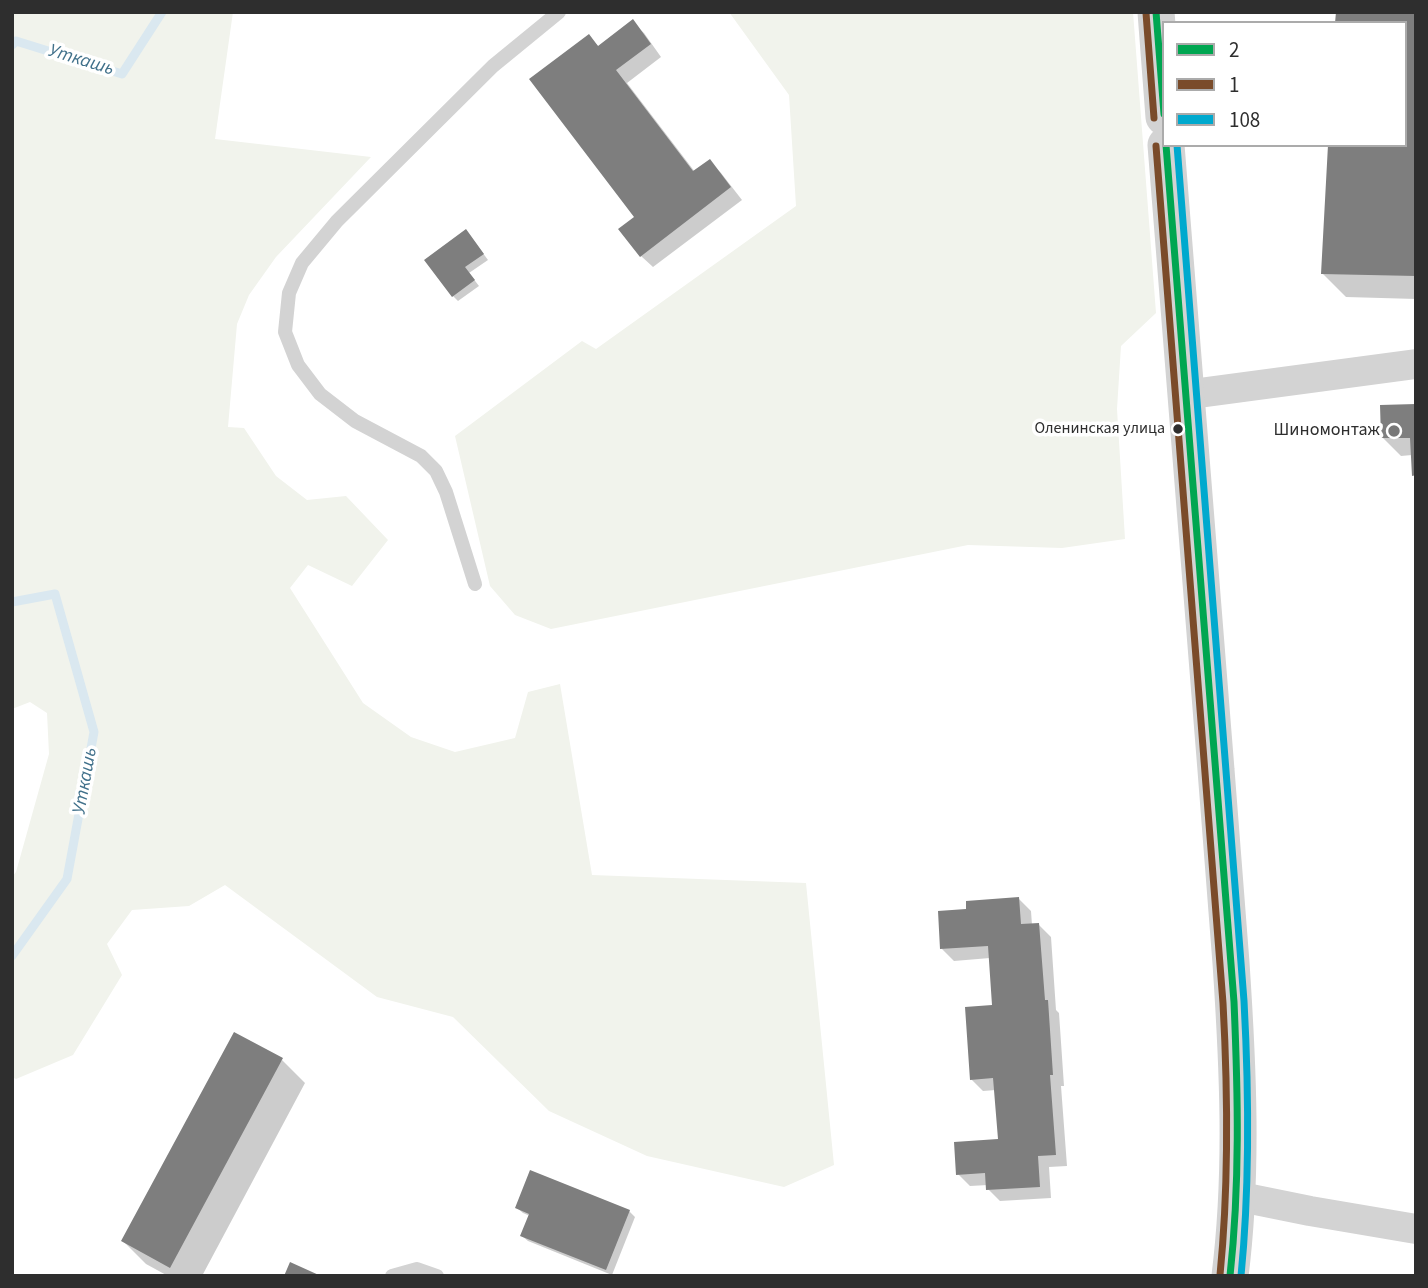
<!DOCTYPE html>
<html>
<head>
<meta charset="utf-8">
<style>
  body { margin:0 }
  #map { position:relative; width:1428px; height:1288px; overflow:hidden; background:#fff; font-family:"Source Sans 3",sans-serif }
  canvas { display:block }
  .frame { position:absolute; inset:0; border:14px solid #2e2e2e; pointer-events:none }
  .legend { position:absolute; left:1162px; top:21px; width:245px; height:126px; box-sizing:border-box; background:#fff; border:2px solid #ababab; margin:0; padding:9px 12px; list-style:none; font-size:21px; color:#2e2e2e }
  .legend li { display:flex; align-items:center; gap:14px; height:35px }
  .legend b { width:35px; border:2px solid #ababab }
</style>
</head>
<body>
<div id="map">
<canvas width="1428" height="1288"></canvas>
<div class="frame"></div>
<ul class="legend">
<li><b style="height:9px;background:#00a651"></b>2</li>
<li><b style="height:9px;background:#7a4b2a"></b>1</li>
<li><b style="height:9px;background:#00a9ce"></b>108</li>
</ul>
</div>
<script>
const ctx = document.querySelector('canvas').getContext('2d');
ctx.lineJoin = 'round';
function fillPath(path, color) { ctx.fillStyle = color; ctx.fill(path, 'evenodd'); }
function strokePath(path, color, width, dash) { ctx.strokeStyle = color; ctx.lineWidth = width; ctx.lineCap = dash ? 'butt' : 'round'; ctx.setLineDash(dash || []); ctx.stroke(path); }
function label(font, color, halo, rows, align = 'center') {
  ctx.font = font + ' "Source Sans 3",sans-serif'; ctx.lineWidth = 7; ctx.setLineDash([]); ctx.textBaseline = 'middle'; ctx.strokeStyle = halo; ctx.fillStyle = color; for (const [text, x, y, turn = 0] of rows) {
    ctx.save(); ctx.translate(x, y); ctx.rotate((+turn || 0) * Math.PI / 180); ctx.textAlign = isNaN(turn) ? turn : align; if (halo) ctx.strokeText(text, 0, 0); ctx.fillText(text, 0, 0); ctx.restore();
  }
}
const green = new Path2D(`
  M 12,12 L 233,12 L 215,139 L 371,157 L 276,257 L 249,295 L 237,324 L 228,427 L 244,428 L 276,476 L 307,500 L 346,496 L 388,540 L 352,586 L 308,565 L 290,588 L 363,703 L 411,737 L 455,752 L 515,738 L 528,692 L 560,684 L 592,875 L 806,883 L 834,1165 L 784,1187 L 647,1156 L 549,1111 L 453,1017 L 377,997 L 225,885 L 189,906 L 132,910 L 107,944 L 122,975 L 73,1055 L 16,1079 L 12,1077 L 12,877 L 16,872 L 49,754 L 47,713 L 30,702 L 12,709 Z
  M 729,12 L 1133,12 L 1156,313 L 1121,346 L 1117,409 L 1125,539 L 1062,548 L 968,545 L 551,629 L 515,615 L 490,586 L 455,436 L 582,341 L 596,349 L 796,206 L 789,95 Z`);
const shadow = new Path2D(`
  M 1416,12 L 1416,299 L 1346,297 L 1323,274 L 1405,145 L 1405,23 Z
  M 632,22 L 644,33 L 661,57 L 627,83 L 695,172 L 709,161 L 721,173 L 742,200 L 653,267 L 641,256 L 636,217 L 589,36 L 599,47 Z
  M 471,237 L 488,260 L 469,273 L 479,286 L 458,301 L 453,296 Z
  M 1416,406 L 1416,477 L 1413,475 L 1412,455 L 1401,456 L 1383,438 Z
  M 1019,899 L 1031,911 L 1032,925 L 1039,925 L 1051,937 L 1056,1010 L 1059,1013 L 1064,1086 L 1061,1086 L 1067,1166 L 1049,1167 L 1051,1198 L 1000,1201 L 988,1189 L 988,1185 L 970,1186 L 958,1174 L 999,1141 L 996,1090 L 983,1091 L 971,1079 L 994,1007 L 990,958 L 954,961 L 942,949 L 968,911 Z
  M 282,1060 L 305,1083 L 202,1276 L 168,1276 L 146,1264 L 123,1241 Z
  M 517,1208 L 629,1211 L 635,1217 L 612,1275 L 528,1241 L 522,1236 L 530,1216 L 523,1213 Z`);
const stream = new Path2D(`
  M 12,45 L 16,41 L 122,74 L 162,12
  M 12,602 L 55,594 L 94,732 L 67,879 L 12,956`);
const building = new Path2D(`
  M 1336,12 L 1416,12 L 1416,276 L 1321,274 L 1328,145 L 1405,145 L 1405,23 L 1335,23 Z
  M 633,19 L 651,44 L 616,70 L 693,171 L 710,159 L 731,187 L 640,257 L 618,229 L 634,217 L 529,79 L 589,34 L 598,46 Z
  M 466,229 L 484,254 L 465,267 L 475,280 L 452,297 L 424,260 Z
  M 1416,404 L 1416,475 L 1412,476 L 1410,438 L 1381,438 L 1380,405 Z
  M 1019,897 L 1021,924 L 1039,923 L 1045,1000 L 1048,1000 L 1053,1075 L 1050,1075 L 1056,1155 L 1038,1156 L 1040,1187 L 986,1190 L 985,1173 L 956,1175 L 954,1142 L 998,1139 L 993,1078 L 970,1080 L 965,1007 L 992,1005 L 988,946 L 940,949 L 938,911 L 966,909 L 966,901 Z
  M 234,1032 L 283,1058 L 170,1268 L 121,1241 Z
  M 530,1170 L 630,1210 L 606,1270 L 520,1236 L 529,1214 L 515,1208 Z
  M 290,1262 L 321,1276 L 284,1276 Z`);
const service = new Path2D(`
  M 475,584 L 446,492 L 436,471 L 421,456 L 355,421 L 320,394 L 298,365 L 285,332 L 289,293 L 302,263 L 337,221 L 493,66 L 559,12
  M 392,1276 L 417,1269 L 437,1276`);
const minor = new Path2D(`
  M 1184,395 L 1416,364
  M 1236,1196 L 1310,1211 L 1416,1229`);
const tertiary = new Path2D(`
  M 1156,12 L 1164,117
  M 1166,145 C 1182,354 1199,562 1216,770 C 1221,834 1226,899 1231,963 C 1238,1067 1243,1172 1230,1276`);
const bus1 = new Path2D(`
  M 1156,12 L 1164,114
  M 1166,145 L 1234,1002 C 1238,1094 1240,1184 1230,1276`);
const bus2 = new Path2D(`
  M 1146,13 L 1154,118
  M 1156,146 L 1223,1003 C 1228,1094 1229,1184 1220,1275`);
const bus3 = new Path2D(`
  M 1177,145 L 1244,1001 C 1249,1093 1250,1184 1241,1276`);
const markers = [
  [1178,429,6,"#2e2e2e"],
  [1394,431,7,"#777"]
];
const busNames = [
  ["Оленинская улица",1165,429]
];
const poiNames = [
  ["Шиномонтаж",1380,431]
];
const waterNames = [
  ["Уткашь",81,61,17],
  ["Уткашь",86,781,-80]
];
fillPath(green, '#f1f3ec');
fillPath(shadow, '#0003');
strokePath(stream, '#dae8f0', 9);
fillPath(building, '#7e7e7e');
strokePath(service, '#d3d3d3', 14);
strokePath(minor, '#d3d3d3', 30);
strokePath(tertiary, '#d3d3d3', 37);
strokePath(bus1, '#00a651', 7);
strokePath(bus2, '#7a4b2a', 7);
strokePath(bus3, '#00a9ce', 7);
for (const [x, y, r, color] of markers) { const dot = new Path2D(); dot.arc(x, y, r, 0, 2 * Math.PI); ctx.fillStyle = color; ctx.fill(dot); strokePath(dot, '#fff', 2.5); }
label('16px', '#2e2e2e', '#fff', busNames, 'right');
label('18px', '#2e2e2e', '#fff', poiNames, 'right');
label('italic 19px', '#41718b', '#fff', waterNames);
</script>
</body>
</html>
